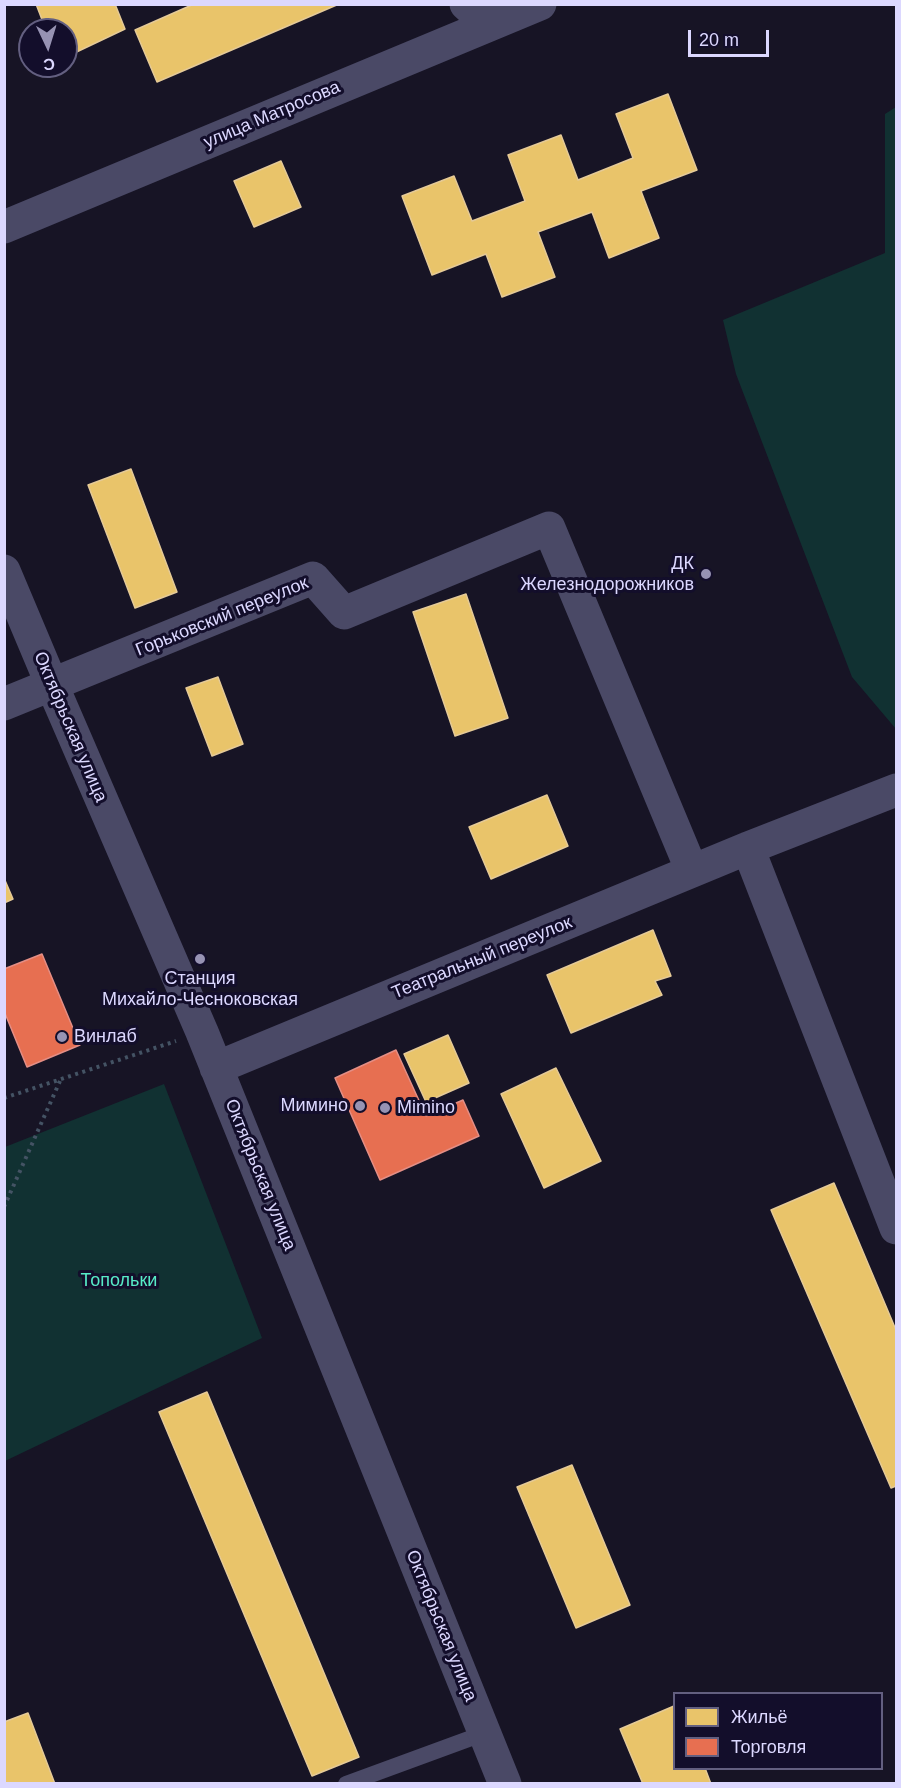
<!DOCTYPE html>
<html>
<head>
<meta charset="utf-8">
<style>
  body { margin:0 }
  #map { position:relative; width:901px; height:1788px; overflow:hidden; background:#171425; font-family:Arial,sans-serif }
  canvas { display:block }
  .frame { position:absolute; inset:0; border:6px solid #dcd8ff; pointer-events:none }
  .legend { position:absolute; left:673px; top:1692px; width:210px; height:78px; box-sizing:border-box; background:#130e2b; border:2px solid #635f80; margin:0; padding:8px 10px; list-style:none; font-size:18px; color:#dcd8ff }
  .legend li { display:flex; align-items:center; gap:12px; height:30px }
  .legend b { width:30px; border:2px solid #635f80 }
  .north { position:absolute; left:18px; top:18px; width:60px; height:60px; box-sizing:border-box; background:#130e2b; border:2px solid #635f80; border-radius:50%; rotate:176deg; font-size:16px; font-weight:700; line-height:24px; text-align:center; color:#dcd8ff }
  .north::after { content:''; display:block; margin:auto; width:21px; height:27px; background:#9793b3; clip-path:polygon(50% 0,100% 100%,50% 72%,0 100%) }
  .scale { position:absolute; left:688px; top:30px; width:81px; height:27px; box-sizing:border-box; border:3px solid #dcd8ff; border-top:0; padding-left:8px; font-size:18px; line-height:21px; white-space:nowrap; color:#dcd8ff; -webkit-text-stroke:4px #130e2b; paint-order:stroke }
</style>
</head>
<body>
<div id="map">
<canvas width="901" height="1788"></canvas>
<div class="frame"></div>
<ul class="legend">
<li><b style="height:16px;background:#e9c46a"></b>Жильё</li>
<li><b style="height:16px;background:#e76f51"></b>Торговля</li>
</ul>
<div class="north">С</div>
<div class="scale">20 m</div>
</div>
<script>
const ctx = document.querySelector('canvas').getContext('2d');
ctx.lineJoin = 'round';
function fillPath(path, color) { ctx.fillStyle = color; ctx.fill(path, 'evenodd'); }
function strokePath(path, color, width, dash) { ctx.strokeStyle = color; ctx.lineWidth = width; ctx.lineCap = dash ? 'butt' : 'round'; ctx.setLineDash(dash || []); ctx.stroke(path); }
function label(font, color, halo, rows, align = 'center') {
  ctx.font = font + ' Arial,sans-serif'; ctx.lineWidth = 6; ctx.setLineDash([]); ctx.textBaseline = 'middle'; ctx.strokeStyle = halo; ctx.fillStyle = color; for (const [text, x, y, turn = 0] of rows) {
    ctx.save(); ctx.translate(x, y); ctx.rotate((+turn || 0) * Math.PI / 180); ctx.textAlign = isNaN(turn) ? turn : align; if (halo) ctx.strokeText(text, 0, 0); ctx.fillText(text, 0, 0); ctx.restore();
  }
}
const green = new Path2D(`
  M 896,107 L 896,729 L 852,677 L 736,374 L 723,320 L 885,253 L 885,114 Z
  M 164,1084 L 262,1338 L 5,1461 L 5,1147 Z`);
const homes = new Path2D(`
  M 36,4 L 115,4 L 125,29 L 66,57 L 66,30 L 46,30 Z
  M 194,4 L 339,4 L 157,82 L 135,30 Z
  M 668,94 L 697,170 L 641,191 L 659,238 L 609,258 L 592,212 L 538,232 L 555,277 L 502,297 L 486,254 L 432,275 L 402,196 L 454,176 L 472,221 L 525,201 L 508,155 L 561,135 L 578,180 L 633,158 L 616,114 Z
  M 281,161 L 301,207 L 254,227 L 234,181 Z
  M 131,469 L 177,592 L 135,608 L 88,485 Z
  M 466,594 L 508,718 L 455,736 L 413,612 Z
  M 218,677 L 243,744 L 212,756 L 186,688 Z
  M 547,795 L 568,846 L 491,879 L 469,827 Z
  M 4,878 L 13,899 L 4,903 Z
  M 653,930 L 671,976 L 655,981 L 662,995 L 571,1033 L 547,975 Z
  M 448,1035 L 469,1083 L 426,1102 L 404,1054 Z
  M 556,1068 L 601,1161 L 544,1188 L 501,1094 Z
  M 834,1183 L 896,1330 L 896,1486 L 891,1488 L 771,1210 Z
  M 207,1392 L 359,1757 L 312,1776 L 159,1412 Z
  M 572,1465 L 630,1605 L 576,1628 L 517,1487 Z
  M 674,1706 L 674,1768 L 705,1768 L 711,1784 L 643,1784 L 620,1729 Z
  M 28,1713 L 55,1784 L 4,1784 L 4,1722 Z`);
const shops = new Path2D(`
  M 42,954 L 80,1045 L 27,1067 L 4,1011 L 4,969 Z
  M 396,1050 L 426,1116 L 463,1100 L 479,1136 L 380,1180 L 335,1078 Z`);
const path = new Path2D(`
  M 4,1098 L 176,1041
  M 4,1207 L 60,1081`);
const service = new Path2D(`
  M 346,1784 L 485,1733`);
const minor = new Path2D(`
  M 466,4 L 489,25
  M 4,227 L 540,4
  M 4,571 L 52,685 L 202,1032 L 505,1784
  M 4,704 L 313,578 L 344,613 L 549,528 L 692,871
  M 748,848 L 896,1228
  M 216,1068 L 748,848 L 896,790`);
const markers = [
  [706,574,6,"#9793b3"],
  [200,959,6,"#9793b3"],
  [62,1037,6,"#9793b3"],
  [360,1106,6,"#9793b3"],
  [385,1108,6,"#9793b3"]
];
const streetNames = [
  ["улица Матросова",272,115,-23],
  ["Горьковский переулок",222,617,-22],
  ["Октябрьская улица",70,727,67],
  ["Театральный переулок",482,958,-22],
  ["Октябрьская улица",260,1175,68],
  ["Октябрьская улица",441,1626,68]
];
const poiNames = [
  ["ДК",694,564],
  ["Железнодорожников",694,585],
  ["Станция",200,979,"center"],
  ["Михайло-Чесноковская",200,1000,"center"],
  ["Винлаб",74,1037,"left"],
  ["Мимино",348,1106],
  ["Mimino",397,1108,"left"]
];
const parkNames = [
  ["Топольки",119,1281]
];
fillPath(green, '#113132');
fillPath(homes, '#e9c46a');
strokePath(homes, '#e5ca97', 1.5);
fillPath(shops, '#e76f51');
strokePath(shops, '#e48e85', 1.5);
strokePath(path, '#445364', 4, [3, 4.5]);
strokePath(service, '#4a4966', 16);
strokePath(minor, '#4a4966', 33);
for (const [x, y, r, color] of markers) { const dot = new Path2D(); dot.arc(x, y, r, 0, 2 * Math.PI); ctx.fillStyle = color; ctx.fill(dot); strokePath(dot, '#130e2b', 2); }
label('18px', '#dcd8ff', '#130e2b', streetNames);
label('18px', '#dcd8ff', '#130e2b', poiNames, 'right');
label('18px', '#57ebc7', '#130e2b', parkNames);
</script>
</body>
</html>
